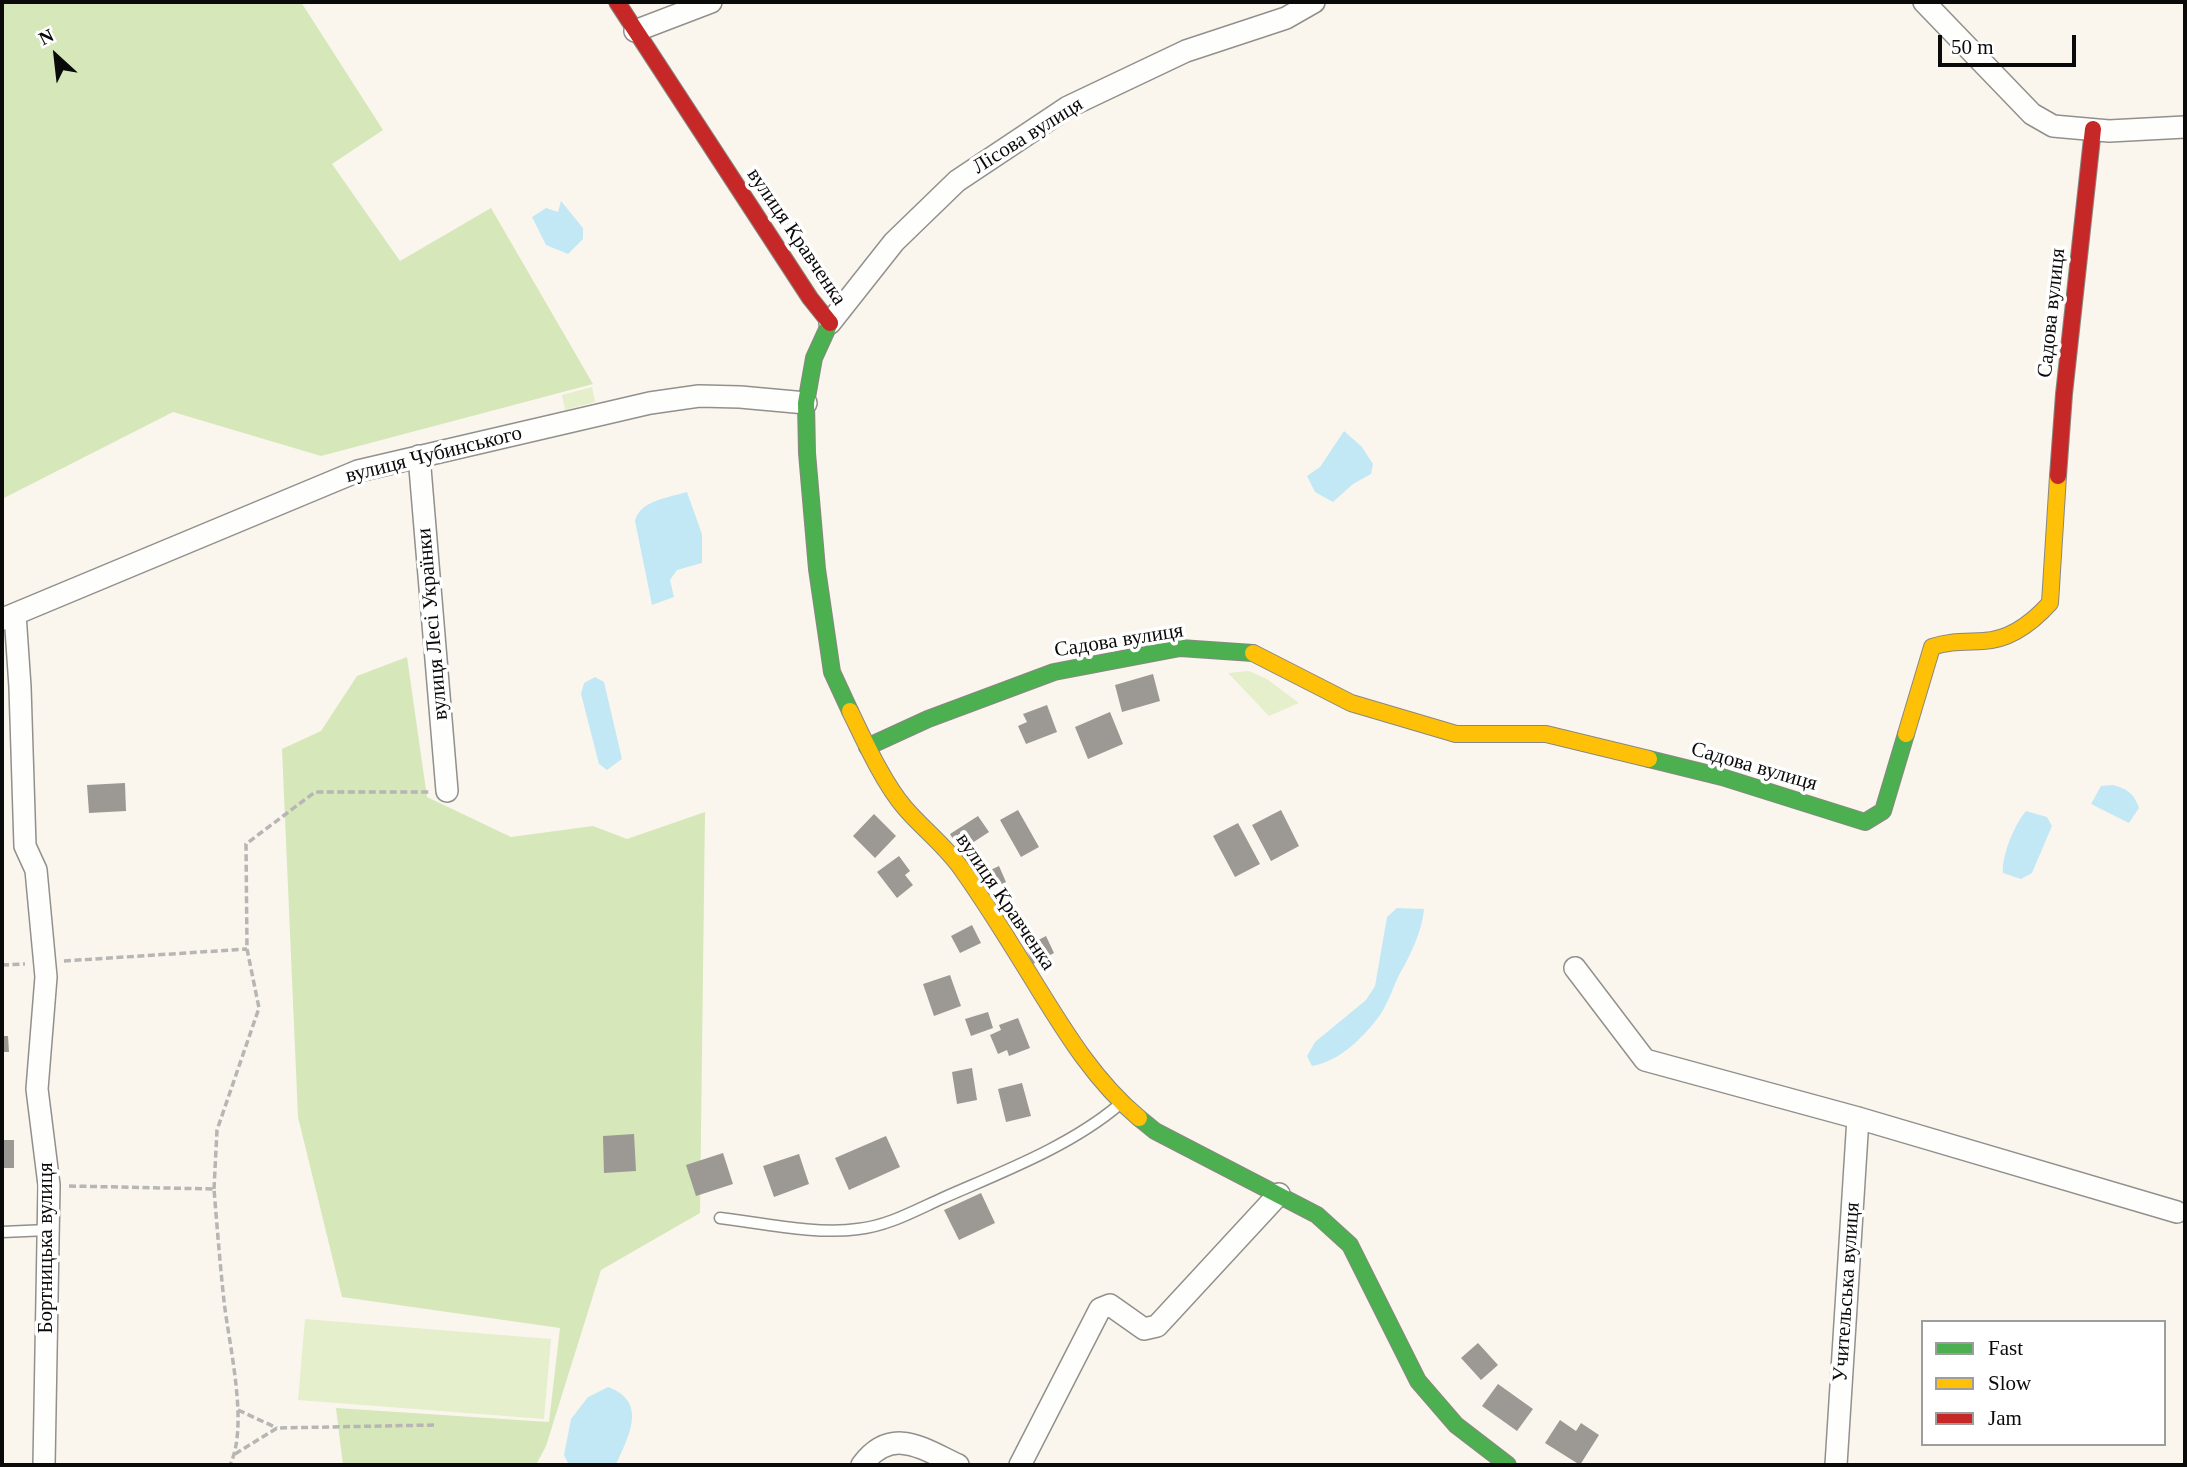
<!DOCTYPE html>
<html>
<head>
<meta charset="utf-8">
<style>
  body { margin:0 }
  #map { position:relative; width:2187px; height:1467px; overflow:hidden; background:#faf6ed; font-family:Georgia,serif }
  canvas { display:block }
  .frame { position:absolute; inset:0; border:4px solid #0a0a0a; pointer-events:none }
  .legend { position:absolute; left:1921px; top:1320px; width:245px; height:126px; box-sizing:border-box; background:#fff; border:2px solid #9d9d9d; margin:0; padding:9px 12px; list-style:none; font-size:21px; color:#0a0a0a }
  .legend li { display:flex; align-items:center; gap:14px; height:35px }
  .legend b { width:35px; border:2px solid #9d9d9d }
  .north { position:absolute; left:21px; top:21px; width:70px; height:70px; -webkit-text-stroke:5px #fff; paint-order:stroke; rotate:333deg; font-size:19px; font-weight:700; line-height:28px; text-align:center; color:#0a0a0a }
  .north::after { content:''; display:block; margin:auto; width:24px; height:32px; background:#0a0a0a; clip-path:polygon(50% 0,100% 100%,50% 72%,0 100%) }
  .scale { position:absolute; left:1938px; top:35px; width:138px; height:32px; box-sizing:border-box; border:4px solid #0a0a0a; border-top:0; padding-left:9px; font-size:21px; line-height:24px; white-space:nowrap; color:#0a0a0a; -webkit-text-stroke:5px #fff; paint-order:stroke }
</style>
</head>
<body>
<div id="map">
<canvas width="2187" height="1467"></canvas>
<div class="frame"></div>
<ul class="legend">
<li><b style="height:9px;background:#4caf50"></b>Fast</li>
<li><b style="height:9px;background:#ffc107"></b>Slow</li>
<li><b style="height:9px;background:#c62828"></b>Jam</li>
</ul>
<div class="north">N</div>
<div class="scale">50 m</div>
</div>
<script>
const ctx = document.querySelector('canvas').getContext('2d');
ctx.lineJoin = 'round';
function fillPath(path, color) { ctx.fillStyle = color; ctx.fill(path, 'evenodd'); }
function strokePath(path, color, width, dash) { ctx.strokeStyle = color; ctx.lineWidth = width; ctx.lineCap = dash ? 'butt' : 'round'; ctx.setLineDash(dash || []); ctx.stroke(path); }
function label(font, color, halo, rows, align = 'center') {
  ctx.font = font + ' Georgia,serif'; ctx.lineWidth = 7; ctx.setLineDash([]); ctx.textBaseline = 'middle'; ctx.strokeStyle = halo; ctx.fillStyle = color; for (const [text, x, y, turn = 0] of rows) {
    ctx.save(); ctx.translate(x, y); ctx.rotate((+turn || 0) * Math.PI / 180); ctx.textAlign = isNaN(turn) ? turn : align; if (halo) ctx.strokeText(text, 0, 0); ctx.fillText(text, 0, 0); ctx.restore();
  }
}
const green = new Path2D(`
  M 592,387 L 595,402 L 565,410 L 562,395 Z
  M 1249,671 L 1267,679 L 1299,703 L 1269,716 L 1228,673 Z
  M 305,1319 L 551,1339 L 544,1419 L 298,1400 Z`);
const forest = new Path2D(`
  M 2,2 L 301,2 L 383,130 L 332,164 L 400,261 L 491,208 L 593,384 L 321,456 L 173,412 L 2,499 Z
  M 407,657 L 427,797 L 511,837 L 593,826 L 627,839 L 705,812 L 700,1213 L 601,1270 L 546,1446 L 536,1465 L 343,1465 L 336,1408 L 549,1422 L 560,1328 L 342,1297 L 298,1117 L 282,749 L 321,731 L 357,676 Z`);
const water = new Path2D(`
  M 561,201 L 583,228 L 583,239 L 568,254 L 546,245 L 532,217 L 546,208 L 558,212 Z
  M 1344,431 L 1362,447 L 1373,464 L 1371,474 L 1353,484 L 1333,502 L 1315,492 L 1307,476 L 1320,467 Z
  M 687,492 L 702,534 L 702,563 L 677,570 L 670,580 L 674,597 L 652,605 L 635,521 C 640,500 668,498 687,492 Z
  M 595,677 L 604,682 L 622,759 L 607,770 L 599,764 L 581,694 L 584,683 Z
  M 2113,785 C 2127,789 2134,793 2139,808 L 2129,823 L 2091,804 L 2101,786 Z
  M 2026,811 L 2047,817 L 2052,826 L 2032,873 L 2021,879 L 2003,873 C 2001,857 2015,823 2026,811 Z
  M 1397,908 L 1424,909 C 1422,932 1410,956 1399,975 C 1393,988 1388,1003 1380,1015 C 1365,1036 1339,1062 1312,1066 L 1307,1056 L 1315,1042 L 1366,1000 L 1375,986 L 1387,917 Z
  M 608,1387 C 649,1402 628,1437 616,1465 L 569,1465 L 564,1455 L 571,1419 L 588,1397 Z`);
const building = new Path2D(`
  M 1153,674 L 1160,701 L 1122,712 L 1115,685 Z
  M 1047,705 L 1057,732 L 1026,744 L 1018,726 L 1027,722 L 1023,714 Z
  M 1110,712 L 1123,744 L 1088,759 L 1075,727 Z
  M 125,783 L 126,811 L 89,813 L 87,785 Z
  M 1018,810 L 1039,847 L 1021,857 L 1000,820 Z
  M 1281,810 L 1299,846 L 1271,861 L 1252,825 Z
  M 874,814 L 896,836 L 875,858 L 853,836 Z
  M 978,816 L 989,832 L 960,851 L 950,834 Z
  M 1238,823 L 1260,864 L 1235,877 L 1213,836 Z
  M 899,856 L 910,871 L 905,875 L 913,885 L 897,898 L 877,872 Z
  M 999,866 L 1006,882 L 989,890 L 982,874 Z
  M 972,925 L 981,943 L 960,953 L 951,936 Z
  M 1046,936 L 1054,953 L 1033,964 L 1025,947 Z
  M 950,975 L 961,1006 L 934,1016 L 923,984 Z
  M 988,1012 L 993,1028 L 971,1036 L 965,1019 Z
  M 1018,1018 L 1030,1048 L 1009,1056 L 1007,1050 L 998,1054 L 990,1035 L 1001,1030 L 999,1025 Z
  M 2,1036 L 8,1036 L 9,1052 L 2,1052 Z
  M 972,1068 L 977,1100 L 957,1104 L 952,1072 Z
  M 1022,1083 L 1031,1116 L 1006,1122 L 998,1089 Z
  M 634,1134 L 636,1171 L 604,1173 L 603,1136 Z
  M 886,1136 L 900,1167 L 849,1190 L 835,1158 Z
  M 2,1140 L 14,1140 L 14,1168 L 2,1168 Z
  M 723,1153 L 733,1184 L 696,1196 L 686,1165 Z
  M 799,1154 L 809,1184 L 774,1197 L 763,1166 Z
  M 981,1193 L 995,1223 L 959,1240 L 944,1210 Z
  M 1478,1343 L 1498,1365 L 1481,1380 L 1461,1358 Z
  M 1498,1384 L 1533,1409 L 1517,1431 L 1482,1406 Z
  M 1560,1420 L 1576,1431 L 1581,1423 L 1599,1435 L 1580,1465 L 1545,1443 Z`);
const path = new Path2D(`
  M 64,961 L 247,949
  M 2,965 L 25,964
  M 69,1186 L 214,1189 C 217,1226 220,1264 224,1301 C 229,1346 249,1425 230,1465
  M 214,1189 L 217,1130 L 259,1008 L 247,949 L 246,844 L 315,792 L 430,792
  M 238,1410 L 277,1428
  M 235,1454 L 277,1428 L 434,1425`);
const lane = new Path2D(`
  M 720,1218 C 762,1223 817,1235 858,1229 C 888,1226 916,1210 943,1198 C 1002,1172 1071,1146 1120,1104
  M 2,1232 L 48,1230`);
const street = new Path2D(`
  M 1924,2 L 2032,114 L 2053,126 L 2109,131 L 2185,127
  M 635,31 L 711,2
  M 830,323 L 894,242 L 957,181 L 1068,107 L 1186,51 L 1286,18 L 1314,2
  M 419,456 L 447,791
  M 15,614 L 20,687 L 25,846 L 36,870 L 46,977 L 37,1089 L 49,1185 L 44,1465
  M 3,619 L 358,471 L 650,403 L 699,396 L 740,397 L 806,403
  M 1575,968 L 1645,1060 L 1858,1118 L 2177,1212
  M 862,1465 C 892,1425 923,1449 958,1465
  M 1020,1465 L 1100,1309 L 1110,1305 L 1144,1329 L 1157,1326 L 1279,1194
  M 1836,1465 L 1858,1118`);
const fast = new Path2D(`
  M 830,323 L 814,358 L 806,403 L 807,453 L 817,569 L 832,672 L 850,711
  M 867,747 L 928,719 L 1054,672 L 1180,648 L 1253,653
  M 1649,759 L 1722,777 L 1865,822 L 1883,811 L 1906,734
  M 1139,1118 L 1155,1131 L 1317,1215 L 1350,1245 L 1418,1381 L 1456,1425 L 1508,1465`);
const slow = new Path2D(`
  M 1253,653 L 1351,703 L 1456,734 L 1546,734 L 1649,759
  M 850,711 C 864,740 884,784 905,808 C 924,830 947,847 963,871 C 990,909 1014,949 1038,988 C 1067,1035 1096,1082 1139,1118
  M 1906,734 L 1932,647 C 1949,641 1965,642 1983,641 C 2010,640 2032,623 2050,603 L 2058,476`);
const jam = new Path2D(`
  M 617,2 L 810,298 L 830,323
  M 2058,476 L 2064,394 L 2093,129`);
const streetNames = [
  ["Лісова вулиця",1028,136,-32],
  ["вулиця Кравченка",796,237,56],
  ["Садова вулиця",2052,313,-84],
  ["вулиця Чубинського",434,455,-14],
  ["вулиця Лесі Українки",433,624,-95],
  ["Садова вулиця",1119,641,-9],
  ["Садова вулиця",1754,767,16],
  ["вулиця Кравченка",1005,902,56],
  ["Бортницька вулиця",46,1248,-90],
  ["Учительська вулиця",1847,1292,-86]
];
fillPath(green, '#e5efcc');
fillPath(forest, '#d6e7ba');
fillPath(water, '#c3e8f5');
fillPath(building, '#9c9894');
strokePath(lane, '#92908c', 13);
strokePath(street, '#92908c', 24);
strokePath(fast, '#898783', 18);
strokePath(slow, '#898783', 18);
strokePath(jam, '#898783', 18);
strokePath(path, '#b7b6b5', 3.5, [7, 3.5]);
strokePath(lane, '#fefefc', 10);
strokePath(street, '#fefefc', 21);
strokePath(fast, '#4caf50', 16);
strokePath(slow, '#ffc107', 16);
strokePath(jam, '#c62828', 16);
label('21px', '#0a0a0a', '#fff', streetNames);
</script>
</body>
</html>
